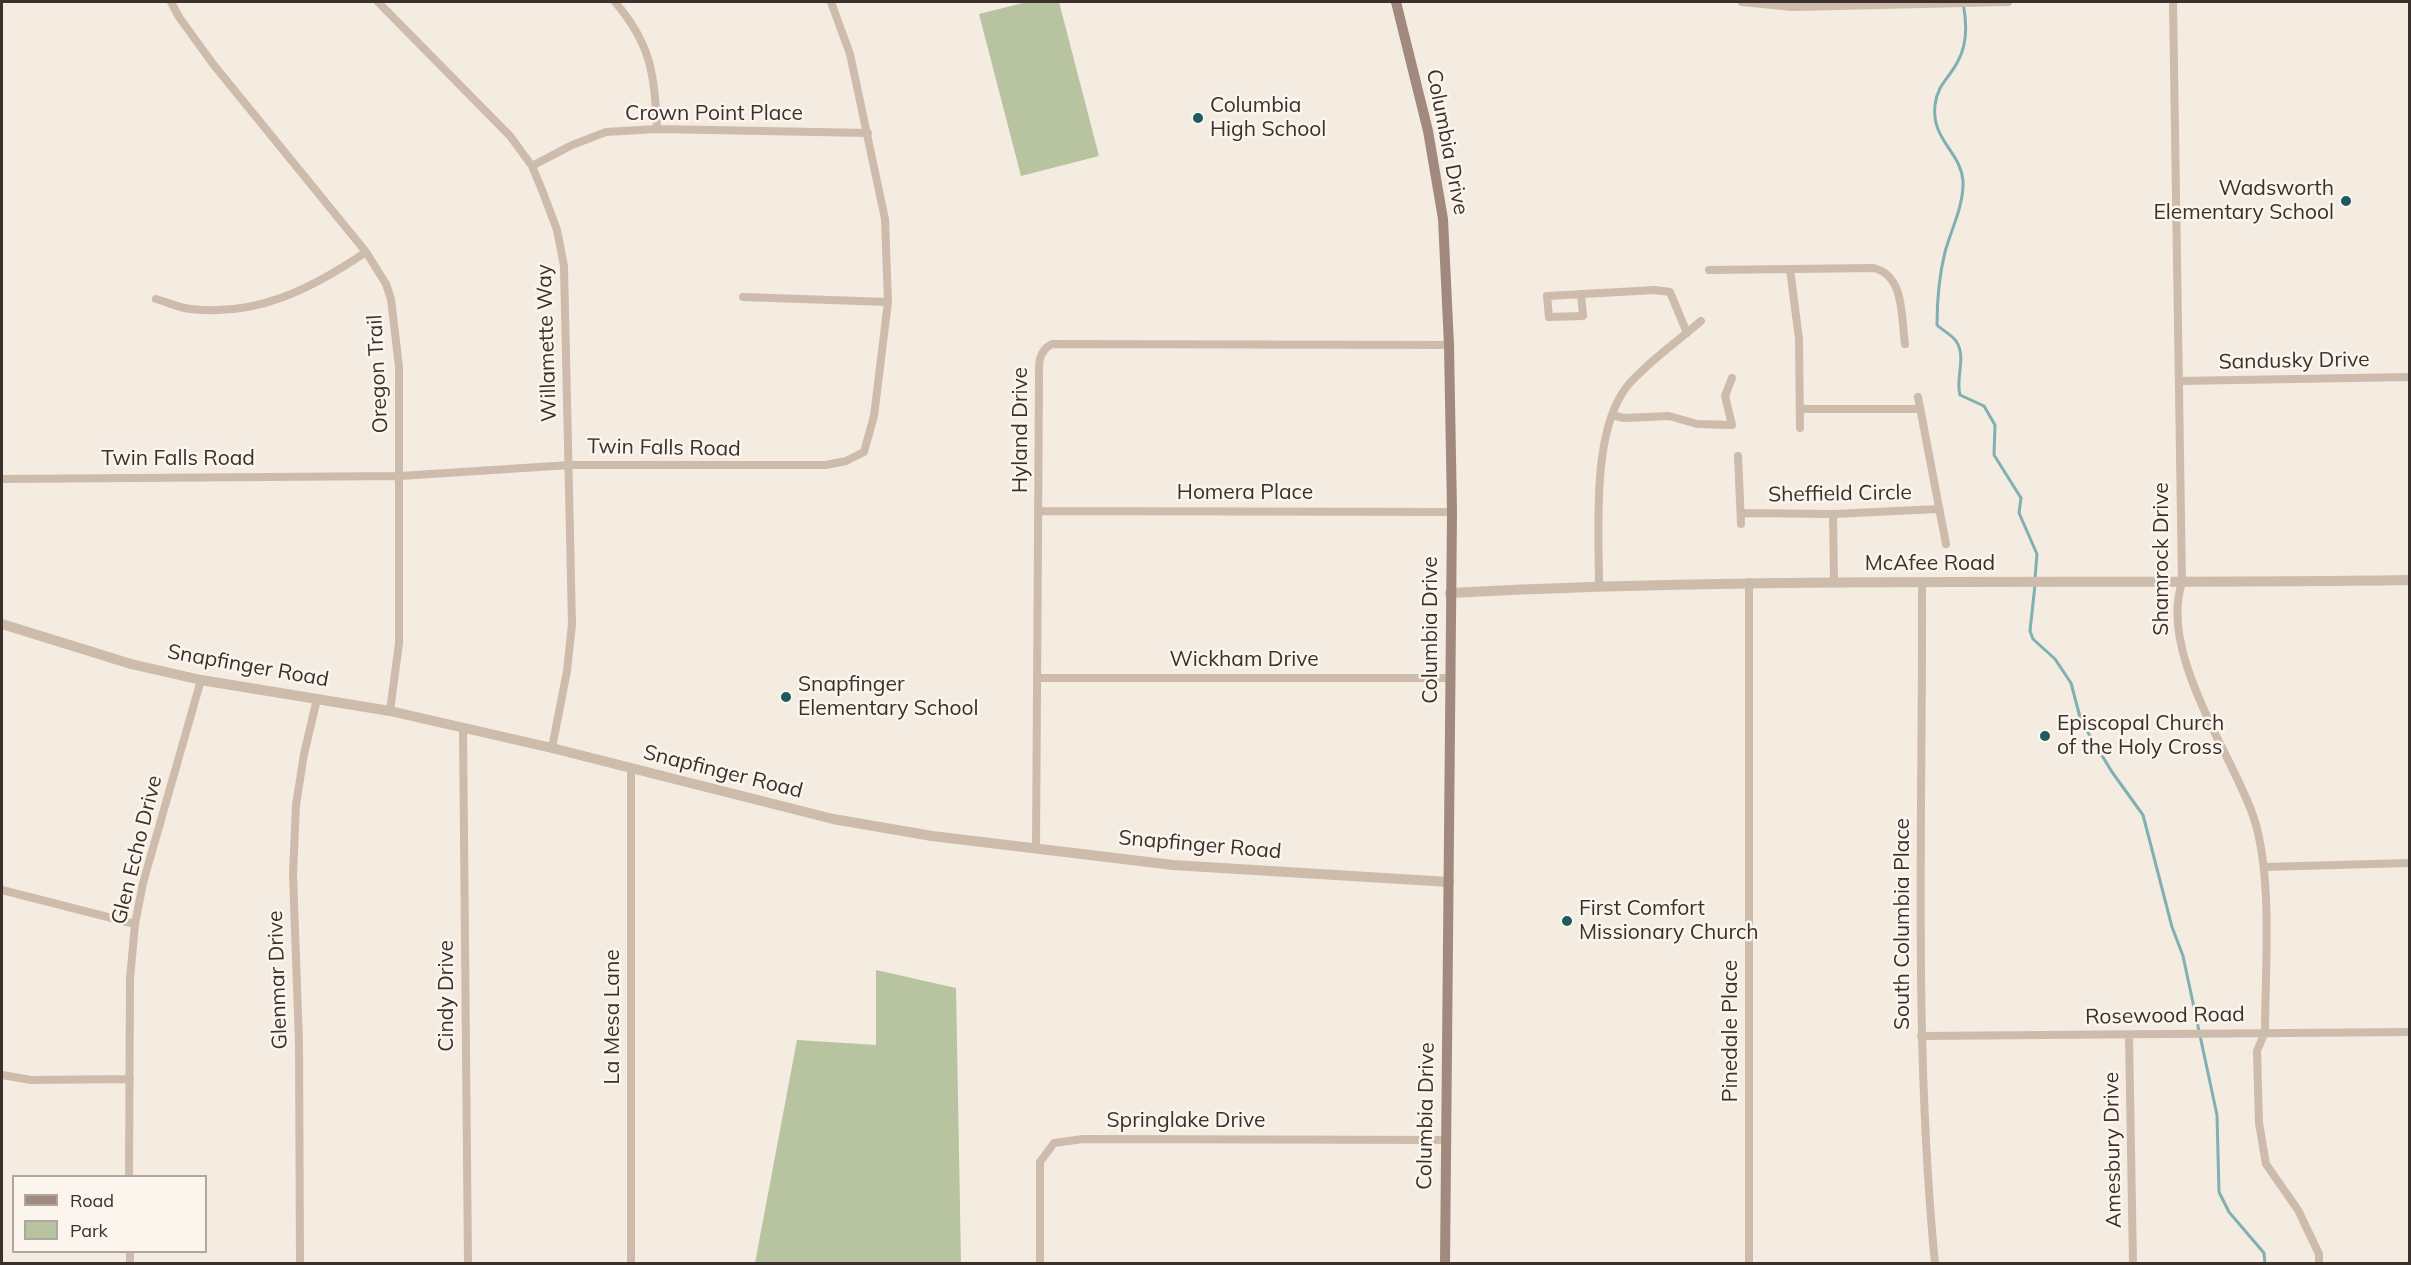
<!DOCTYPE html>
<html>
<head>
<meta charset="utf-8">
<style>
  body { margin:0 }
  #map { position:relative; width:2411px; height:1265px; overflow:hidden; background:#f4ebe1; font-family:Mulish,sans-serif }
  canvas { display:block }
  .frame { position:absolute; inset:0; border:3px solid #3b302b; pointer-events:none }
  .legend { position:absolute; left:12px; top:1175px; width:195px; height:78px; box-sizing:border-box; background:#fbf5ee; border:2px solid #aea6a0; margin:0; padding:8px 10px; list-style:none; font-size:18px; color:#3b302b }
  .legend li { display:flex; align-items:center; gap:12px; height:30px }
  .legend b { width:30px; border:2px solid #aea6a0 }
</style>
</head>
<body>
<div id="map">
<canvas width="2411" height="1265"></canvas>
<div class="frame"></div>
<ul class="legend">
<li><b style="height:8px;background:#a18a7d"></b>Road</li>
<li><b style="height:16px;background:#b8c4a0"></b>Park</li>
</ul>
</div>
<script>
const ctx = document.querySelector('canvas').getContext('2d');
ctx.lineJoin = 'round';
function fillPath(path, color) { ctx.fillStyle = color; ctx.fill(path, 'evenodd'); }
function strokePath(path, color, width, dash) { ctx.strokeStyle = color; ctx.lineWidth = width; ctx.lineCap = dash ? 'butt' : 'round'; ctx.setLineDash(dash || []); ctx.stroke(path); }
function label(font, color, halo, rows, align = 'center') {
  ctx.font = font + ' Mulish,sans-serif'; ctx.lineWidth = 5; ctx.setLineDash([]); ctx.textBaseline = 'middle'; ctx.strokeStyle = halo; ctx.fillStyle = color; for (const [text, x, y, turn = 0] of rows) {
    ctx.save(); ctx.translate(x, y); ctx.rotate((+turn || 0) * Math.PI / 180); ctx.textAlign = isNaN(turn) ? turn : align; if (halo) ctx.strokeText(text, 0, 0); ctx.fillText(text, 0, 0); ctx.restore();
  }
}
const green = new Path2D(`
  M 1027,2 L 1059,2 L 1099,156 L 1021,176 L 979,14 Z
  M 876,970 L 956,988 L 961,1263 L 755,1263 L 797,1040 L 876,1045 Z`);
const stream = new Path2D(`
  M 1963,3 C 1967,23 1968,43 1958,61 C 1949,79 1938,83 1935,105 C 1931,140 1961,152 1963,181 C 1964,205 1951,230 1945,252 C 1939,276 1937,301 1937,325 C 1942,330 1952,335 1956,341 C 1967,357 1955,378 1960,395 L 1984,406 L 1995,425 L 1994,455 L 2021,498 L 2019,513 L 2037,554 L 2035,578
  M 2035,585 L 2030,631 L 2033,639 L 2055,659 L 2071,683 L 2081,721 L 2112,772 L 2143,815 L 2172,927 L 2183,956 L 2217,1115 L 2219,1192 L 2229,1212 L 2264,1253 L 2265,1264`);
const minor = new Path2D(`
  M 171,2 L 179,17 L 213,64 L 366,252 L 386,284 L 391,299 L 399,367 L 399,643 L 390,711
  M 378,2 L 510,136 L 532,166 L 542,190 L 557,230 L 564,266 L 572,624 L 567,671 L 552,748
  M 615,2 C 651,44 655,75 657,129
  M 1742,2 L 1793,7 L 2008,2
  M 2173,2 L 2182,583 C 2159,650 2227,747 2251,810 C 2274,868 2265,969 2265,1032 L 2257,1051 L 2259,1123 L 2266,1164 L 2298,1210 L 2319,1254 L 2319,1264
  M 532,166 L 572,145 L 606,132 L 657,129 L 868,133
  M 1790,269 L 1799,339 L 1800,428
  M 1709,270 L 1874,268 C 1905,276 1901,317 1905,344
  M 1581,294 L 1583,316 L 1549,317 L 1547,296 L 1655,290 L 1670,292 L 1687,333
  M 743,297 L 888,302
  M 156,299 C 167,302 179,308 191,309 C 257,317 313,288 366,252
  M 2179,381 L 2410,377
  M 1918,397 L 1946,544
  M 1800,409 L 1920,409
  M 1612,415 L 1624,418 L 1669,416 L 1697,424 L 1732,425 L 1725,396 L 1732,378
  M 1738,456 L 1741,524
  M 2,479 L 400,476 L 570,465 L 826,465 L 846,461 L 864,452 L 874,416 L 888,302 L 885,219 L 850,54 L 831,2
  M 1038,511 L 1452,512
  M 1741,513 L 1833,514 L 1939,509
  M 1833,514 L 1834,583
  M 1922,584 C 1923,810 1913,1037 1935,1264
  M 1599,585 C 1599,529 1591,428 1629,384 C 1649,361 1678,341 1701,321
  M 1038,678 L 1450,678
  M 463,729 L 468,1264
  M 631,770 L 631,1264
  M 1036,848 L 1039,380 C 1039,365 1037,352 1052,344 L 1449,345
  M 2264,867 L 2410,863
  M 2,890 L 135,924
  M 2129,1035 L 2133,1264
  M 1921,1036 L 2410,1032
  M 2,1075 L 31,1080 L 130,1079
  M 129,1176 L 130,979 L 135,924 L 143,883 L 201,680
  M 130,1252 L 130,1264
  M 300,1264 L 299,1043 L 293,874 L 296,805 L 304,754 L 317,699
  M 1040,1264 L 1040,1162 L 1054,1143 L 1083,1139 L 1445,1140
  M 1749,1264 L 1749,582`);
const tertiary = new Path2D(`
  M 1450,593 C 1769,576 2090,585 2410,580
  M 2,624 L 131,664 L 201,680 L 390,711 L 552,748 L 833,819 L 932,836 L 1173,865 L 1449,882`);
const secondary = new Path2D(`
  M 1396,2 L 1428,131 L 1443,219 L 1449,345 L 1452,512 L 1445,1264`);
const markers = [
  [1198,118,6,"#1f5a5e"],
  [2346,201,6,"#1f5a5e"],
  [786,697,6,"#1f5a5e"],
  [2045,736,6,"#1f5a5e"],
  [1567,921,6,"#1f5a5e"]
];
const poiNames = [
  ["Columbia",1210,106],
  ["High School",1210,130],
  ["Wadsworth",2334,189,"right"],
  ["Elementary School",2334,213,"right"],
  ["Snapfinger",798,685],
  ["Elementary School",798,709],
  ["Episcopal Church",2057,724],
  ["of the Holy Cross",2057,748],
  ["First Comfort",1579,909],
  ["Missionary Church",1579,933]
];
const streetNames = [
  ["Crown Point Place",714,114],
  ["Columbia Drive",1447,142,79],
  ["Willamette Way",547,343,-92],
  ["Sandusky Drive",2294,361,-1],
  ["Oregon Trail",378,374,-93],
  ["Hyland Drive",1021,430,-90],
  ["Twin Falls Road",664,448,1],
  ["Twin Falls Road",178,459],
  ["Homera Place",1245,493],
  ["Sheffield Circle",1840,494,-1],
  ["Shamrock Drive",2162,559,-90],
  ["McAfee Road",1930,564],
  ["Columbia Drive",1431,630,-90],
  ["Wickham Drive",1244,660],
  ["Snapfinger Road",248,666,10],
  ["Snapfinger Road",723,772,14],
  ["Snapfinger Road",1200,845,5],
  ["Glen Echo Drive",137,850,-76],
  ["South Columbia Place",1903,924,-90],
  ["Glenmar Drive",278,980,-92],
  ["Cindy Drive",447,996,-90],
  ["Rosewood Road",2165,1016,-1],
  ["La Mesa Lane",613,1017,-90],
  ["Pinedale Place",1731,1031,-90],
  ["Columbia Drive",1426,1116,-89],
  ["Springlake Drive",1186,1121],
  ["Amesbury Drive",2113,1150,-91]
];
fillPath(green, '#b8c4a0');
strokePath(stream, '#7fb0b2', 3);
strokePath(minor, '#cdbbac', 8);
strokePath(tertiary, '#cdbbac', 10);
strokePath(secondary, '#a18a7d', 10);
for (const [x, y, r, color] of markers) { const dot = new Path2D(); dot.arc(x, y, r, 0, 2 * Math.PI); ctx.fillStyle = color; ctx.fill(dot); strokePath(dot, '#fbf5ee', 2); }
label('21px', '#3b302b', '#fbf5ee', poiNames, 'left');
label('21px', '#3b302b', '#fbf5ee', streetNames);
</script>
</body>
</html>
